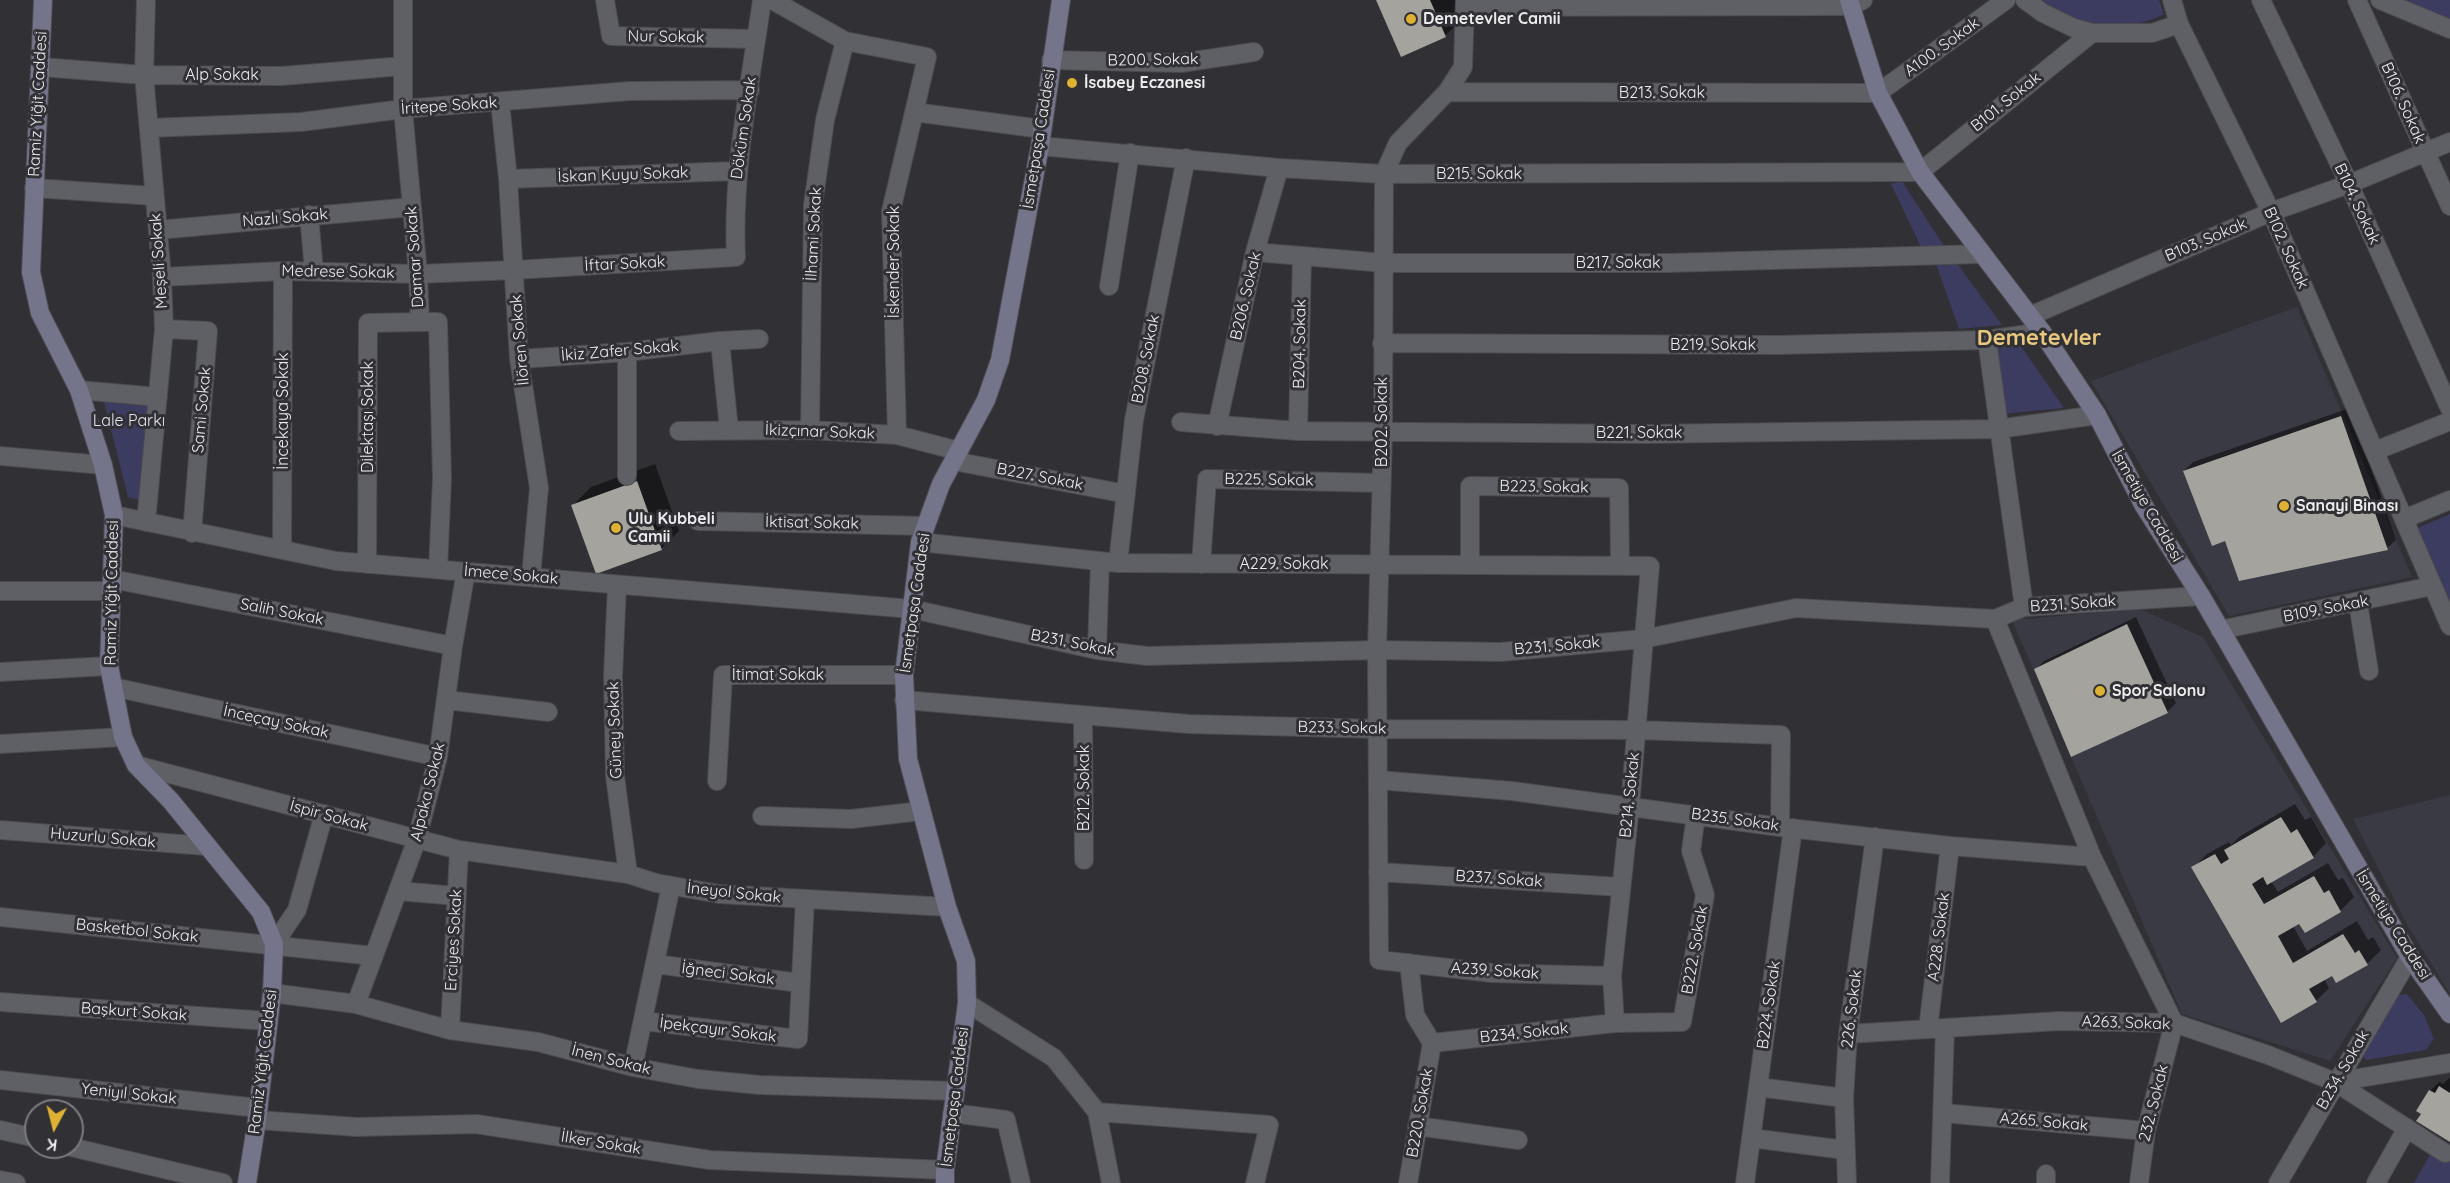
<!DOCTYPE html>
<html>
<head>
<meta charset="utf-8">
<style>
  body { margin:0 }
  #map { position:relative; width:2450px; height:1183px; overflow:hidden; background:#303035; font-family:Quicksand,sans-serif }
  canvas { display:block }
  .north { position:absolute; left:24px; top:1099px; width:60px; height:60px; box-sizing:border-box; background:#303035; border:2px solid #7b7b7f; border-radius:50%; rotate:187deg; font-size:16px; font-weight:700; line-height:24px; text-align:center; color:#ececef }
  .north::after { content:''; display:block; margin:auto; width:21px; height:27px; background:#deb133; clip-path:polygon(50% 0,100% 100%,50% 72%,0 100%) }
</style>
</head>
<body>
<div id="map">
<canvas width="2450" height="1183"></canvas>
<div class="north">K</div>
</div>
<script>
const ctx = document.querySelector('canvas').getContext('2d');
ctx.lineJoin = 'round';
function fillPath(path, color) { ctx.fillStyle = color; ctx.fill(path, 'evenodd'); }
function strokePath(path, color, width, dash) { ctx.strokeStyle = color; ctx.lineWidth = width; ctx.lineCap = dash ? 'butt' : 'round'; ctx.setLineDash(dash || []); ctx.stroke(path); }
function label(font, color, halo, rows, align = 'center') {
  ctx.font = font + ' Quicksand,sans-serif'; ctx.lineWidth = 6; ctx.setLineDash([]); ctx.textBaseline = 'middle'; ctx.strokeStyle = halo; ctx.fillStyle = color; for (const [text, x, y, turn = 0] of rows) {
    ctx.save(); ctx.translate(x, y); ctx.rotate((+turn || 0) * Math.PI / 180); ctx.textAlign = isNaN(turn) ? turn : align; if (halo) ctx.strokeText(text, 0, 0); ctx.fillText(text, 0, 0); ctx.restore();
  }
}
const built = new Path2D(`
  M 2297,307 L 2412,577 L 2229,616 L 2091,381 Z
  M 2140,609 L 2203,637 L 2397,958 L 2330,1061 L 2182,1014 L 2012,620 Z
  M 2450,795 L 2450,994 L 2408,926 L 2353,819 Z`);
const green = new Path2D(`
  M 2038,0 L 2159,0 L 2164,14 C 2141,27 2107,28 2081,20 C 2067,15 2052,7 2038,0 Z
  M 2389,0 L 2450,0 L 2450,26 Z
  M 1902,181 L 1944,246 L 1921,247 L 1891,184 Z
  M 1956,262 L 2002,325 L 1959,329 L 1936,264 Z
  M 2020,345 L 2064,408 L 2000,414 L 1993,348 Z
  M 103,398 L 151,403 L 140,500 L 128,497 Z
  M 2450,514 L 2450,604 L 2418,528 Z
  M 2407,994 L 2424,1015 L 2434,1039 L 2426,1050 L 2366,1060 L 2360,1052 L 2395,996 Z
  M 2437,1142 L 2450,1150 L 2450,1183 L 2414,1183 Z`);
const shadow = new Path2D(`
  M 1377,0 L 1455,0 L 1463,18 L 1445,36 Z
  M 2350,408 L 2396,540 L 2387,548 L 2226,539 L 2184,471 L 2193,462 Z
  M 655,464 L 679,531 L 661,549 L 573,505 L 591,487 Z
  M 2136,617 L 2176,703 L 2167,712 L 2035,670 L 2044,661 Z
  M 2295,804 L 2305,820 L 2311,817 L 2326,843 L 2313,857 L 2271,881 L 2278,892 L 2328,863 L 2338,880 L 2343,878 L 2354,897 L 2340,911 L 2300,922 L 2293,926 L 2307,951 L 2357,921 L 2368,940 L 2373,937 L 2381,950 L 2367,964 L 2337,981 L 2333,974 L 2324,979 L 2329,988 L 2316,1001 L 2193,868 L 2207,854 L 2229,842 L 2231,845 L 2239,837 Z
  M 2449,1078 L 2450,1079 L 2450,1141 L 2423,1114 L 2430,1091 L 2439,1082 L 2443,1084 Z`);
const building = new Path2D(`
  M 1376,0 L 1430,0 L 1446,37 L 1401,57 Z
  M 2341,416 L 2388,550 L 2239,581 L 2225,541 L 2212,546 L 2183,471 Z
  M 637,481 L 662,550 L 596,574 L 571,505 Z
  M 2127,624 L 2168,713 L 2071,757 L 2034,669 Z
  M 2281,817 L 2291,833 L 2297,829 L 2314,858 L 2267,885 L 2263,877 L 2252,884 L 2264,904 L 2314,876 L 2324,893 L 2329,890 L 2341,912 L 2305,933 L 2299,924 L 2278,936 L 2293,963 L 2343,934 L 2355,953 L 2359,950 L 2368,965 L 2336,983 L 2332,976 L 2309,989 L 2317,1002 L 2281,1023 L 2191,867 L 2215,854 L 2221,864 L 2229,859 L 2224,850 Z
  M 2439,1086 L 2450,1093 L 2450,1142 L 2416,1121 L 2421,1114 L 2416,1111 L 2429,1090 L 2435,1093 Z`);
const street = new Path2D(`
  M 403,0 L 403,109 L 418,274 L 420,322 L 438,322 L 442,479 L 438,569
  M 605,0 L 611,36 L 756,39
  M 772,0 L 845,41 L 927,57 L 891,211 L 897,435
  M 1465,0 L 1463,67 L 1447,92 L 1398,143 L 1384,174 L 1383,433 L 1377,650 L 1379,960 L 1492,973 L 1612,976
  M 2025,0 L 2043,13 L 2074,28 L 2092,33 L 2152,33 L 2179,24 L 2271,212 L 2450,626
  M 2172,0 L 2179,24
  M 2261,0 L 2349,184 L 2450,409
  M 2357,0 L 2450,206
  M 2380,0 L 2450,29
  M 1465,7 L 1851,6 L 1863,0
  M 1051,60 L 1181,63 L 1254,52
  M 41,67 L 144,75 L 282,76 L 403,66
  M 1447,92 L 1878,93 L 2006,0
  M 500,102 L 508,179 L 519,359 L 539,488 L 531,576
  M 914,112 L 1042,129
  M 149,128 L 301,122 L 403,109 L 630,91 L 750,90
  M 1040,146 L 1279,168 L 1384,174 L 1920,172 L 2092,33
  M 508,179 L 737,171
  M 34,188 L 154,196
  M 309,215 L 314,271
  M 158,230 L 412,207
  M 1255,252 L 1385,263 L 1669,263 L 1981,254
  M 162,277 L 283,271 L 418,274 L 514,270 L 736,257 C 732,171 750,85 762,0
  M 1109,286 L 1130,153
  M 2030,316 L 2271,212 L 2349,184 L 2450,142
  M 164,329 L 208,331 L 192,533
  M 1987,340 L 2024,607
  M 720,341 L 759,339
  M 1382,343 L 1778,345 L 1987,340 L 2042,332
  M 519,359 L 627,352 L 720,341 L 729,430
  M 79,390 L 158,397
  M 1181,422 L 1298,431 L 1646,434 L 1998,429 L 2097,415
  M 1217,426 L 1255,252 L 1279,168
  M 810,430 L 813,205 L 825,120 L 845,41
  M 679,431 L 810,430 L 897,435 L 959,451
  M 1298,431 L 1302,256
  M 2375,451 L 2450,421
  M 0,456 L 103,465
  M 954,461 L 1126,494
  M 627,476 L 627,352
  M 114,515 L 336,561 L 912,609 L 1097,650 L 1147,656 L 1377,650 L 1501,652 L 1643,639 L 1796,608 L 1995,619 L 2024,607 L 2201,596
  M 2404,519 L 2450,500
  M 698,521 L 925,526
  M 146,522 L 164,329 L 162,277 L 144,75 L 146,0
  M 920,542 L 1118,563 L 1650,566 L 1630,806 L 1612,976 L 1615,1023
  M 282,550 L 283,271
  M 1118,563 L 1134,420 L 1186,158
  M 367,564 L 368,323 L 420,322
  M 1201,564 L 1207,479 L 1381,483
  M 1470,564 L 1470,486 L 1619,488 L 1620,564
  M 112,579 L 453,646
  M 617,585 L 613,676 L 615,776 L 628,874
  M 0,591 L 112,591
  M 2358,603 L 2369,671
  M 1995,619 L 2092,857 L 2174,1023 L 2146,1131 L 2139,1183
  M 2220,630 L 2432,586
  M 1097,650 L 1100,561
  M 0,672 L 109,666
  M 113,687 L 438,757
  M 447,700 L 548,712
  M 904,700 L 1189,724 L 1378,729 L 1637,730 L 1781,735 L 1780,827
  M 1083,716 L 1084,860
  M 0,744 L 123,737
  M 136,765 L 459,850 L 628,874 L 656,883 L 719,894 L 947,907
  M 1378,780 L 1512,791 L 1780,827 L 1950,846 L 2092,857
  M 717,781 L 723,675 L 904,675
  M 762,816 L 851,819 L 921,811
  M 0,830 L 206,846
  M 1378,872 L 1621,887
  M 398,891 L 457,896
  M 0,917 L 374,956
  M 274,944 L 297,910 L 324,814
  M 1409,963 L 1415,1015 L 1432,1043
  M 655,964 L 800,983
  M 272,993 L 356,1004 L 450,1030 L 538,1042 L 633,1067 L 698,1079 L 760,1085 L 955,1091
  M 0,1002 L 268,1021
  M 967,1003 L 1054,1058 L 1097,1112 L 1111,1183
  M 356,1004 L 417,839 L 438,757 L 453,646 L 466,571
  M 643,1021 L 798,1039 L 805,899
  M 1928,1029 L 1950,846
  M 450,1030 L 459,850
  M 1848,1034 L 2059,1021 L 2174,1023 L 2268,1055 L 2335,1082 L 2445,1153
  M 1432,1043 L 1615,1023 L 1682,1022 L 1705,895 L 1691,851 L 1696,815
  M 633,1067 L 671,886
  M 0,1080 L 258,1108
  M 2335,1082 L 2450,1063
  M 1758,1087 L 1844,1098
  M 1097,1112 L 1269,1125 L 1255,1183
  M 952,1113 L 1006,1120 L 1021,1183
  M 1943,1113 L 2146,1131
  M 257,1120 L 357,1127 L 476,1124 L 710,1160 L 945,1170
  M 1417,1126 L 1518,1140
  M 0,1130 L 36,1138
  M 1751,1138 L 1845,1150
  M 71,1147 L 223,1183
  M 0,1180 L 16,1183
  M 1408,1183 L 1432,1043
  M 1745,1183 L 1793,828
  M 1847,1183 L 1844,1098 L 1848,1034 L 1875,837
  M 1940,1183 L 1945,1028
  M 2046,1183 L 2046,1174
  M 2278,1183 L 2410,957
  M 2376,1183 L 2407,1128`);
const secondary = new Path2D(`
  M 43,0 L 31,272 L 40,313 L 79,390 L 103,465 L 114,515 L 109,666 L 123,737 L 136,765 L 171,801 L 261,912 L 274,944 L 272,993 L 257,1120 L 247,1183
  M 1849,0 L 1878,93 L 1920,172 L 2042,332 L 2097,415 L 2144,506 L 2201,596 L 2410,957 L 2450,1014
  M 945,1183 L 945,1170 L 967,1003 L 966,961 L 947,907 L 908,759 L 904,675 L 920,542 L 941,484 L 986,400 L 1000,360 L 1040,146 L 1061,0`);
const markers = [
  [1411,19,6,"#deb133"],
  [1072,83,6,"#deb133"],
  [2284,506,6,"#deb133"],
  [616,528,6,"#deb133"],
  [2100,691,6,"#deb133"]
];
const poiNames = [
  ["Demetevler Camii",1423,19],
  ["İsabey Eczanesi",1084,83],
  ["Sanayi Binası",2296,506],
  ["Ulu Kubbeli",628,519],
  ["Camii",628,537],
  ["Spor Salonu",2112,691]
];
const streetNames = [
  ["Nur Sokak",666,37,1],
  ["A100. Sokak",1942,47,-36],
  ["B200. Sokak",1153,60,-1],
  ["Alp Sokak",222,75],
  ["B213. Sokak",1662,93],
  ["B101. Sokak",2006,102,-39],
  ["B106. Sokak",2403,103,66],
  ["Ramiz Yiğit Caddesi",38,104,-87],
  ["İritepe Sokak",449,106,-4],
  ["Döküm Sokak",744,128,-82],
  ["İsmetpaşa Caddesi",1039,139,-81],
  ["B215. Sokak",1479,174],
  ["İskan Kuyu Sokak",623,175,-2],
  ["B104. Sokak",2357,204,65],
  ["Nazlı Sokak",285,218,-5],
  ["İlhami Sokak",814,234,-87],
  ["B103. Sokak",2206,240,-23],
  ["B102. Sokak",2286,248,66],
  ["Damar Sokak",415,257,-94],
  ["Meşeli Sokak",159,261,-94],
  ["İskender Sokak",894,262,-90],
  ["B217. Sokak",1618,263],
  ["İftar Sokak",625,264,-3],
  ["Medrese Sokak",338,272,1],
  ["B206. Sokak",1246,296,-77],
  ["İlören Sokak",520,340,-95],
  ["B204. Sokak",1300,344,-89],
  ["B219. Sokak",1713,345],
  ["İkiz Zafer Sokak",620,351,-5],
  ["B208. Sokak",1146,359,-79],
  ["Sami Sokak",202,410,-85],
  ["İncekaya Sokak",283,411,-90],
  ["Dilektaşı Sokak",368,417,-90],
  ["B202. Sokak",1382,422,-90],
  ["İkizçınar Sokak",820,432,2],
  ["B221. Sokak",1639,433],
  ["B227. Sokak",1040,477,11],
  ["B225. Sokak",1269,480,1],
  ["B223. Sokak",1544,487,1],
  ["İsmetiye Caddesi",2147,506,60],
  ["İktisat Sokak",812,523,1],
  ["A229. Sokak",1284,564],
  ["İmece Sokak",511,575,5],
  ["Ramiz Yiğit Caddesi",112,593,-89],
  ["İsmetpaşa Caddesi",915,603,-82],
  ["B231. Sokak",2073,604,-4],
  ["B109. Sokak",2326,609,-11],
  ["Salih Sokak",282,612,11],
  ["B231. Sokak",1073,643,11],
  ["B231. Sokak",1557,646,-5],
  ["İtimat Sokak",778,675],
  ["İnceçay Sokak",276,722,12],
  ["B233. Sokak",1342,728,1],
  ["Güney Sokak",615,730,-92],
  ["B212. Sokak",1084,788,-90],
  ["Alpaka Sokak",428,792,-76],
  ["B214. Sokak",1630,795,-84],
  ["İspir Sokak",329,816,15],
  ["B235. Sokak",1735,820,8],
  ["Huzurlu Sokak",103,838,5],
  ["B237. Sokak",1499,879,4],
  ["İneyol Sokak",734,893,6],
  ["İsmetiye Caddesi",2393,925,58],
  ["Basketbol Sokak",137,931,6],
  ["A228. Sokak",1939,937,-83],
  ["Erciyes Sokak",454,940,-87],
  ["B222. Sokak",1695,950,-80],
  ["A239. Sokak",1495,971,4],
  ["İğneci Sokak",728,974,7],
  ["B224. Sokak",1769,1005,-82],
  ["226. Sokak",1852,1009,-83],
  ["Başkurt Sokak",134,1012,4],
  ["A263. Sokak",2126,1023,2],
  ["İpekçayır Sokak",718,1030,7],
  ["B234. Sokak",1524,1033,-6],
  ["İnen Sokak",611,1060,14],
  ["Ramiz Yiğit Caddesi",263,1062,-83],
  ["B234. Sokak",2343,1070,-60],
  ["Yeniyıl Sokak",129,1094,6],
  ["İsmetpaşa Caddesi",955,1097,-83],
  ["232. Sokak",2154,1103,-76],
  ["B220. Sokak",1420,1113,-80],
  ["A265. Sokak",2044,1122,5],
  ["İlker Sokak",601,1143,9]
];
const parkNames = [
  ["Lale Parkı",129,421]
];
const districtNames = [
  ["Demetevler",2039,338]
];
fillPath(built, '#3a3a44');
fillPath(green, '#3c3b60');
fillPath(shadow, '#0007');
fillPath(building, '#a5a39d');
strokePath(street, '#4b4b4f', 20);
strokePath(secondary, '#4b4b4f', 20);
strokePath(street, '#5f6065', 18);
strokePath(secondary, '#74748b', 18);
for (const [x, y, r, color] of markers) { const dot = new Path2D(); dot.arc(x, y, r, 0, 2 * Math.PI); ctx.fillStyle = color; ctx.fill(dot); strokePath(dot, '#303035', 2); }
label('bold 16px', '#ececef', '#303035', poiNames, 'left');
label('16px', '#ececef', '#303035', streetNames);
label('16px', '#e2e2f2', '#303035', parkNames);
label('bold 22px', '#e7c87e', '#303035', districtNames);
</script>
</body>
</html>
